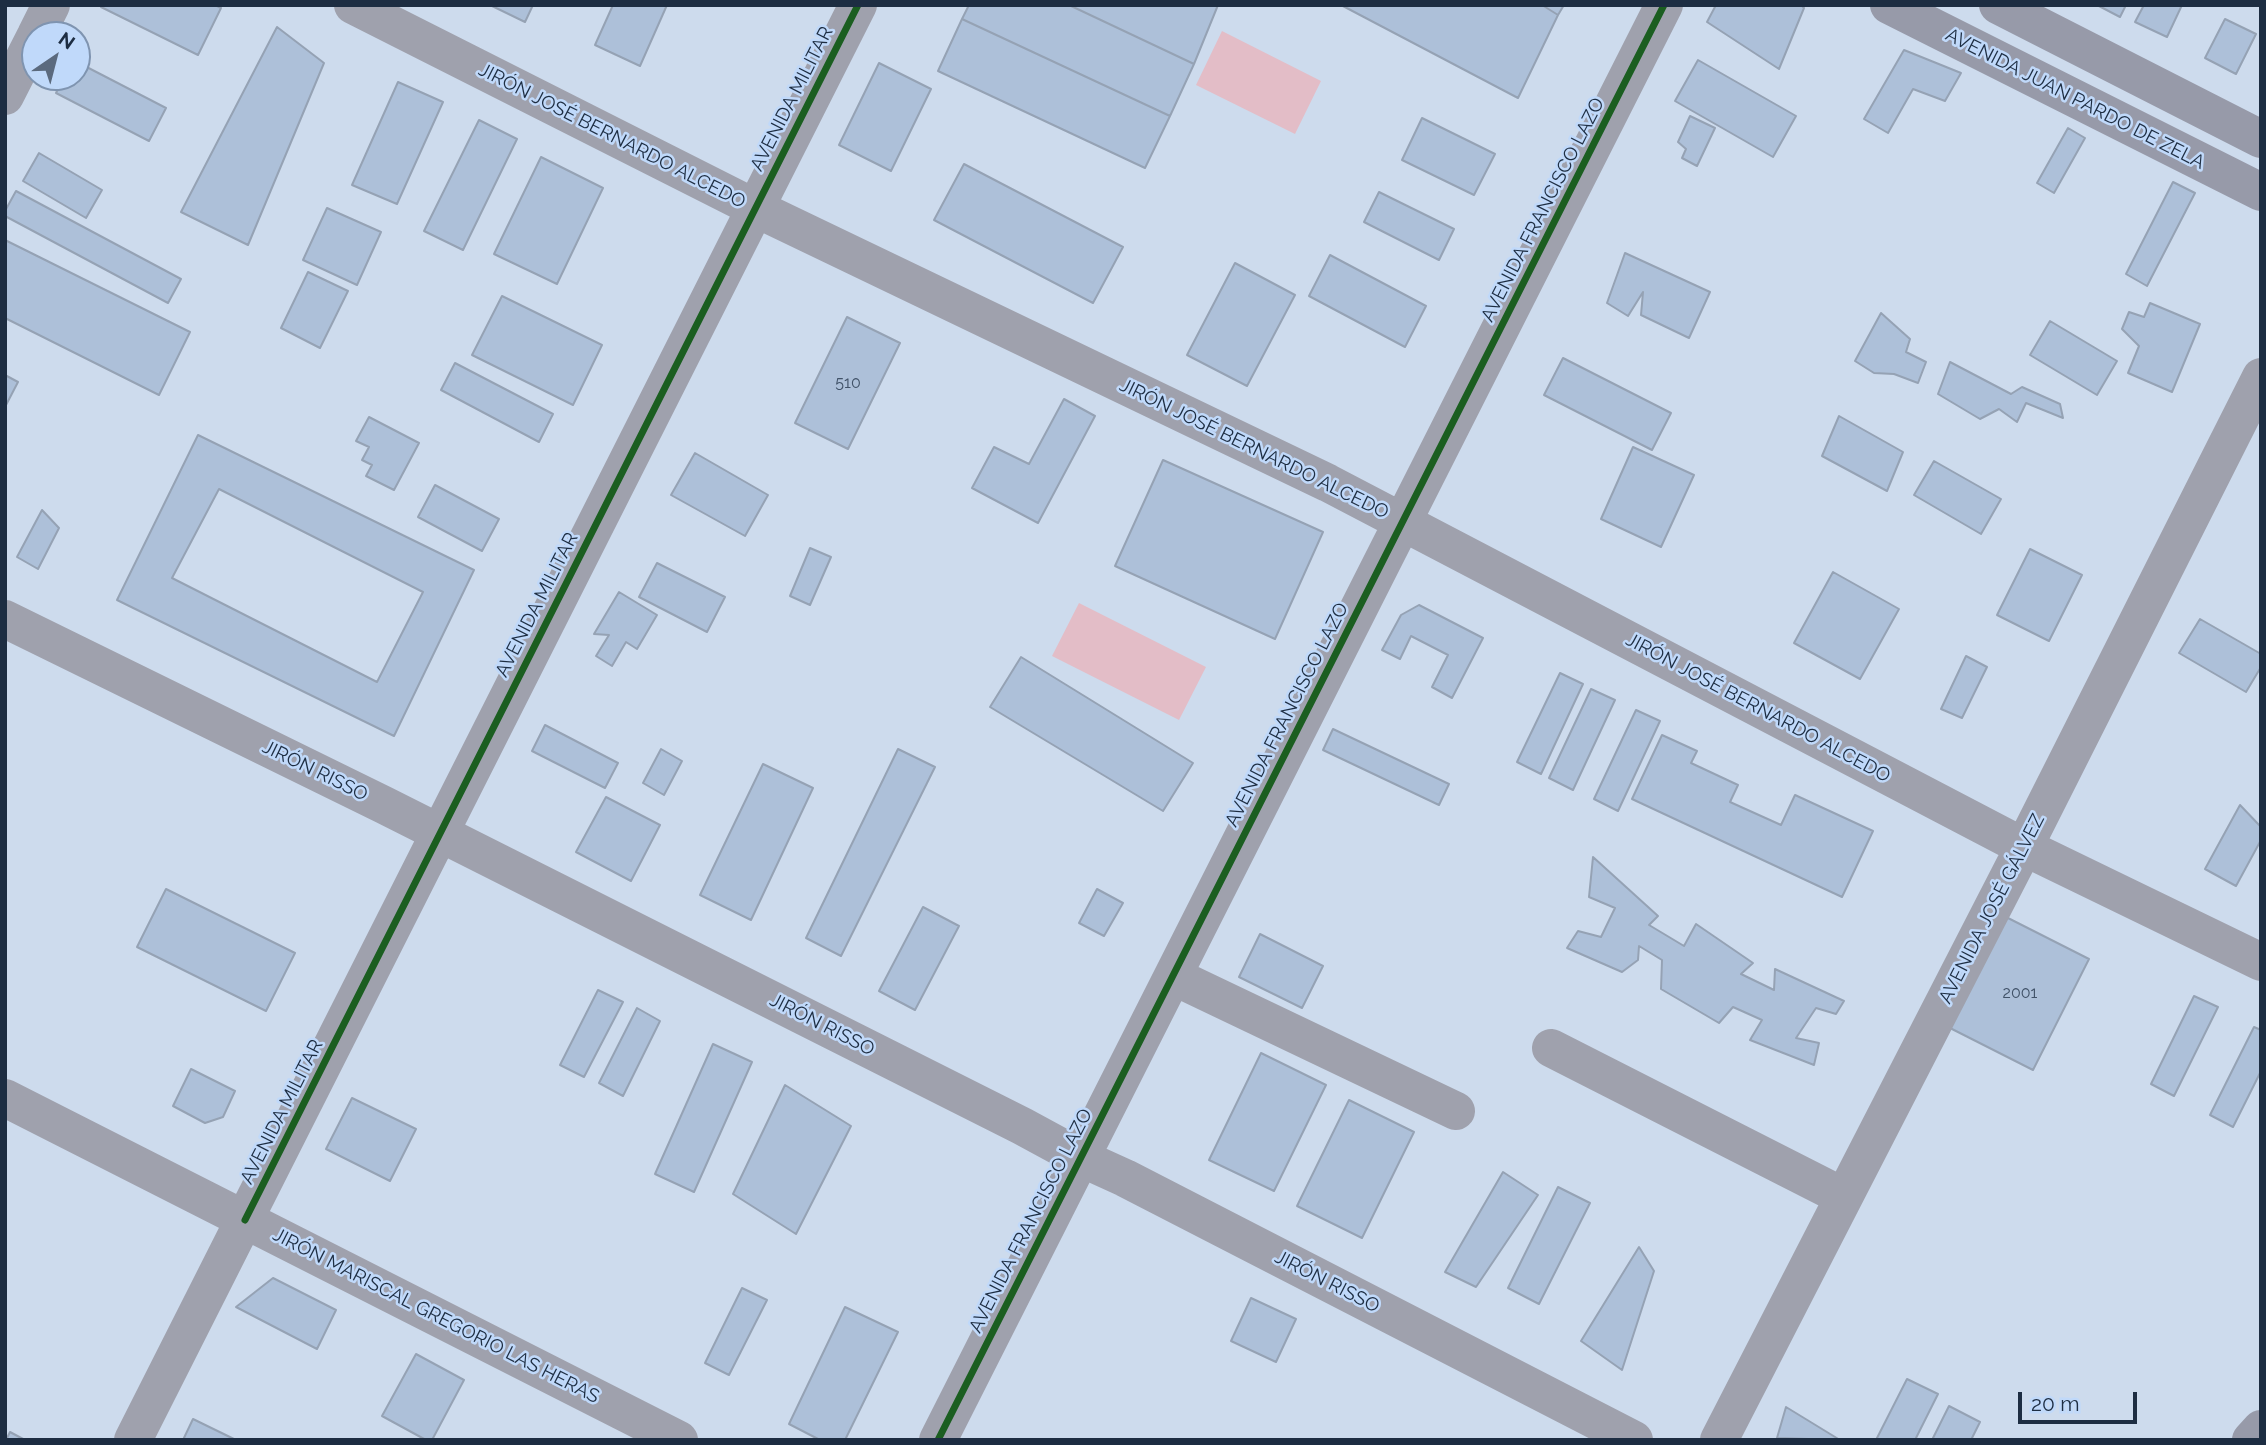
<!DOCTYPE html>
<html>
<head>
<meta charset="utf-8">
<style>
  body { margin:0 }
  #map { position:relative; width:2266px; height:1445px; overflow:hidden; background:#cddbed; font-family:Raleway,sans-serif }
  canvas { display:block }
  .frame { position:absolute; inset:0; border:7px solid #1d2d42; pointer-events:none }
  .north { position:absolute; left:21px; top:21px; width:70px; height:70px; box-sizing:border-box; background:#c0d9fa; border:2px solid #7f94b0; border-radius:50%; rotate:35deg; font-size:19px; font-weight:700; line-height:28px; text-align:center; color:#1d2d42 }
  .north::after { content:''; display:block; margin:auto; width:24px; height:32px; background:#5b6a7e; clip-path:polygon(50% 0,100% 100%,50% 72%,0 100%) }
  .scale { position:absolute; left:2018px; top:1392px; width:119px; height:32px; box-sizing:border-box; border:4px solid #1d2d42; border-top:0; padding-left:9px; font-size:21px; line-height:24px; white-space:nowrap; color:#1d2d42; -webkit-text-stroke:5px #c0d9fa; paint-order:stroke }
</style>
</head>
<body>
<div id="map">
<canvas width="2266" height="1445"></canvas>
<div class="frame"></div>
<div class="north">N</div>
<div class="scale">20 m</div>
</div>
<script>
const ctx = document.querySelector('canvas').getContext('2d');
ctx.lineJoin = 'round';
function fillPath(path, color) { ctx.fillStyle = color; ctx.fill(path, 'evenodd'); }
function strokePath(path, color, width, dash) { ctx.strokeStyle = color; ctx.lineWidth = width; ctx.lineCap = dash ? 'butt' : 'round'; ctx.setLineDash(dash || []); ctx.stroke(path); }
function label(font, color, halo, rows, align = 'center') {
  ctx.font = font + ' Raleway,sans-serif'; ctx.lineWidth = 5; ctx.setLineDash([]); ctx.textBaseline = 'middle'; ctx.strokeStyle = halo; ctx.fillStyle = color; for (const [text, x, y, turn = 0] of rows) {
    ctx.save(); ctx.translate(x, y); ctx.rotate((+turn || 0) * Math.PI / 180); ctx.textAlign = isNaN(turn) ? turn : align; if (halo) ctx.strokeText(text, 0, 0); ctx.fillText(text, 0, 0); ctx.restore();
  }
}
const green = new Path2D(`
  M 1222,31 L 1321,81 L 1295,134 L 1196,85 Z
  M 1079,603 L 1206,667 L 1179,720 L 1052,656 Z`);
const building = new Path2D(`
  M 102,5 L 215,5 L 221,8 L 198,55 L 101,7 Z
  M 490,5 L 533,5 L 525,22 Z
  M 613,5 L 667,5 L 640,66 L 595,45 Z
  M 969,5 L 1069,5 L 1194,64 L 1170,116 L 962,19 Z
  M 1069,5 L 1218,5 L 1194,64 Z
  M 1341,5 L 1542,5 L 1558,15 L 1518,98 Z
  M 1542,5 L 1564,5 L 1558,15 Z
  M 1716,5 L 1801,5 L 1804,8 L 1779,69 L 1707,22 Z
  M 2097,5 L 2126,5 L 2120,17 Z
  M 2144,5 L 2182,5 L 2167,37 L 2135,22 Z
  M 962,19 L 1170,116 L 1145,168 L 938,71 Z
  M 2225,19 L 2256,34 L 2236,74 L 2205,58 Z
  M 277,27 L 324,63 L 248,245 L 181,212 Z
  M 1904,50 L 1961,73 L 1945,101 L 1913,89 L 1888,133 L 1864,119 Z
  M 1698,60 L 1796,116 L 1773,157 L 1675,101 Z
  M 77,62 L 166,108 L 149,141 L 56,93 L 64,77 L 77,77 Z
  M 879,63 L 931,89 L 891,171 L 839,145 Z
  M 398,82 L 443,102 L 397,204 L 352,185 Z
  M 1690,116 L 1715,128 L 1697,166 L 1682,158 L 1686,149 L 1678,142 Z
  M 1422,118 L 1495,154 L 1474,195 L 1402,160 Z
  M 479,120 L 517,139 L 463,250 L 424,231 Z
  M 2068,128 L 2085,138 L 2054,193 L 2037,183 Z
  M 39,153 L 102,190 L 86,218 L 23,181 Z
  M 541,157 L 603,188 L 557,284 L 494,254 Z
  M 964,164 L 1123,247 L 1093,303 L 934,220 Z
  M 2173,182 L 2195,193 L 2147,286 L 2126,274 Z
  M 16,191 L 181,279 L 168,303 L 5,216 L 5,211 Z
  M 1379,192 L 1454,229 L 1439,260 L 1364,222 Z
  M 327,208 L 381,232 L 357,285 L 303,260 Z
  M 5,240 L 190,332 L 159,395 L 5,318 Z
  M 1625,253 L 1710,292 L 1689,338 L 1641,315 L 1643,292 L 1628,316 L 1607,303 Z
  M 1330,255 L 1426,306 L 1405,347 L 1309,296 Z
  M 1235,263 L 1295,295 L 1247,386 L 1187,355 Z
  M 308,272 L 348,291 L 320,348 L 281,328 Z
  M 502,296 L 602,345 L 573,405 L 472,355 Z
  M 2150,303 L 2200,324 L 2172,392 L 2128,373 L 2139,346 L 2122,329 L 2129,312 L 2144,317 Z
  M 1881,313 L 1910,339 L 1906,352 L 1926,362 L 1918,383 L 1894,374 L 1874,373 L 1855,361 Z
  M 847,317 L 900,343 L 848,449 L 795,423 Z
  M 2050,321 L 2117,361 L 2097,395 L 2030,355 Z
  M 1563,358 L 1671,413 L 1652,450 L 1544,395 Z
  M 1950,362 L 2011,394 L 2022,387 L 2060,404 L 2063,418 L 2026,403 L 2017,422 L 1999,409 L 1980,419 L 1938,394 Z
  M 455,363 L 553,414 L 539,442 L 441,390 Z
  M 5,375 L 18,382 L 5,407 Z
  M 1064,399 L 1095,416 L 1038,523 L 972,488 L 994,447 L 1029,464 Z
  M 1839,416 L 1903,452 L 1887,491 L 1822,456 Z
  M 369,417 L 419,443 L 394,490 L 366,476 L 372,465 L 362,460 L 369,447 L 356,441 Z
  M 198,435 L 474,570 L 394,736 L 117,600 ZM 219,489 L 423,592 L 377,682 L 172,578 Z
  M 1633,447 L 1694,475 L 1661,547 L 1601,519 Z
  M 695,453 L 768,495 L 745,536 L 671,495 Z
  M 1163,460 L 1323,532 L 1275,639 L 1115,566 Z
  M 1934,461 L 2001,499 L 1981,534 L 1914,495 Z
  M 435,485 L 499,519 L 482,551 L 418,517 Z
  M 42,510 L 59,528 L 38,569 L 17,557 Z
  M 810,548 L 831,557 L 810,605 L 790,596 Z
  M 2030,549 L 2082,575 L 2049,641 L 1997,615 Z
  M 657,563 L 725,597 L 707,632 L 639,597 Z
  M 1833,572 L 1899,609 L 1860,679 L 1794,643 Z
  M 619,592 L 657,615 L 637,649 L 626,642 L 612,666 L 596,656 L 609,635 L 594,634 Z
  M 1419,605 L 1483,638 L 1452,698 L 1432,687 L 1448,655 L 1411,636 L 1400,659 L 1382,650 L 1401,615 Z
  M 2200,619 L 2261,654 L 2261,667 L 2246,692 L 2179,653 Z
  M 1966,656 L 1987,667 L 1962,718 L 1941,709 Z
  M 1021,657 L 1193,763 L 1163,811 L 990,707 Z
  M 1560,673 L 1583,684 L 1541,774 L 1517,762 Z
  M 1591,689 L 1615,700 L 1573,790 L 1549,778 Z
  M 1636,710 L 1660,721 L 1618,811 L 1594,799 Z
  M 545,725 L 618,763 L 605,788 L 532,751 Z
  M 1333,729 L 1449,784 L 1439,805 L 1323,750 Z
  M 1662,735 L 1697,751 L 1691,763 L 1738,785 L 1730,802 L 1781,825 L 1795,795 L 1873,831 L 1842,897 L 1632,799 Z
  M 661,749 L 682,761 L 664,795 L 643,783 Z
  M 898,749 L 935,767 L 841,956 L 806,938 Z
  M 763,764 L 813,788 L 751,920 L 700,895 Z
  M 606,797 L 660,825 L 631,881 L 576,852 Z
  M 2240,805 L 2261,827 L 2261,840 L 2236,886 L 2205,869 Z
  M 1593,857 L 1658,916 L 1649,925 L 1684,946 L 1696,924 L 1753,963 L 1741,974 L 1774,990 L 1775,969 L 1844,1001 L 1836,1014 L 1816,1008 L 1796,1038 L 1819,1043 L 1814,1065 L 1750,1040 L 1762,1020 L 1733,1007 L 1719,1023 L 1661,989 L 1662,960 L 1639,946 L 1638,960 L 1622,972 L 1567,948 L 1578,931 L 1601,937 L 1615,908 L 1589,897 Z
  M 166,889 L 295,953 L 266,1011 L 137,947 Z
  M 1097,889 L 1123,903 L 1104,936 L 1079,923 Z
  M 923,907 L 959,926 L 915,1010 L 879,991 Z
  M 2006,917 L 2089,959 L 2033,1070 L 1950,1028 Z
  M 1260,934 L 1323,966 L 1302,1008 L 1239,977 Z
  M 598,990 L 623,1002 L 584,1077 L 560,1065 Z
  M 2194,996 L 2218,1007 L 2174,1096 L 2151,1084 Z
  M 637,1008 L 660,1021 L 623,1096 L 599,1083 Z
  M 2254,1027 L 2261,1030 L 2261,1071 L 2233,1127 L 2210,1115 Z
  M 713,1044 L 752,1062 L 694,1192 L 655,1174 Z
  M 1261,1053 L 1326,1085 L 1274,1191 L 1209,1160 Z
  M 191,1069 L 235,1091 L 223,1117 L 205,1123 L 173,1106 Z
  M 785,1085 L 851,1126 L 796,1234 L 733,1194 Z
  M 352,1098 L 416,1129 L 390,1181 L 326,1149 Z
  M 1349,1100 L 1414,1132 L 1362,1238 L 1297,1206 Z
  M 1503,1172 L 1538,1195 L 1476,1287 L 1445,1272 Z
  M 1558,1187 L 1590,1203 L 1539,1304 L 1508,1288 Z
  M 1639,1247 L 1654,1271 L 1622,1370 L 1581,1341 Z
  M 273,1278 L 336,1310 L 317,1349 L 236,1307 Z
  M 742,1288 L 767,1300 L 729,1375 L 705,1363 Z
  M 1251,1298 L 1296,1319 L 1276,1362 L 1231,1341 Z
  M 845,1307 L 898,1332 L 845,1440 L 820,1440 L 789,1424 Z
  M 416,1354 L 464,1380 L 432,1440 L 426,1440 L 382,1416 Z
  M 1907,1379 L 1938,1394 L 1915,1440 L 1876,1440 Z
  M 1949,1406 L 1980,1422 L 1971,1440 L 1932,1440 Z
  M 1786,1407 L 1840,1440 L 1777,1438 Z
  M 193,1419 L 236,1440 L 183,1440 Z
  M 10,1432 L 25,1440 L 6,1440 Z`);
const minor = new Path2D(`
  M 353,5 L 755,208 L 1328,483 L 2024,847 L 2261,962
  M 36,35 L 51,5
  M 5,96 L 35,37
  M 5,619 L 384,805 L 1022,1126 L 1081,1158 L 1125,1178 L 1634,1440
  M 1173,976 L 1456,1111
  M 1551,1048 L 1844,1197
  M 5,1098 L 679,1440
  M 133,1440 L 858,5
  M 938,1440 L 1664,5
  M 1719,1440 L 2024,847 L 2261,377`);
const major = new Path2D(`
  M 1889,5 L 2261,192
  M 1998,5 L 2261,139
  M 2251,1440 L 2261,1429`);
const cycleway = new Path2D(`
  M 245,1220 L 858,5
  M 938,1440 L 1664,5`);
const numberNames = [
  ["510",848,383],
  ["2001",2020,993]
];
const streetNames = [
  ["AVENIDA MILITAR",792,99,-63],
  ["AVENIDA JUAN PARDO DE ZELA",2075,99,27],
  ["JIRÓN JOSÉ BERNARDO ALCEDO",612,136,27],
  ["AVENIDA FRANCISCO LAZO",1543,210,-63],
  ["JIRÓN JOSÉ BERNARDO ALCEDO",1254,449,26],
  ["AVENIDA MILITAR",537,605,-63],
  ["JIRÓN JOSÉ BERNARDO ALCEDO",1758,708,28],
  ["AVENIDA FRANCISCO LAZO",1287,715,-63],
  ["JIRÓN RISSO",315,771,26],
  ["AVENIDA JOSÉ GÁLVEZ",1992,909,-63],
  ["JIRÓN RISSO",822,1025,27],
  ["AVENIDA MILITAR",282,1112,-63],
  ["AVENIDA FRANCISCO LAZO",1031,1221,-63],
  ["JIRÓN RISSO",1327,1282,27],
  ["JIRÓN MARISCAL GREGORIO LAS HERAS",436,1316,27]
];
fillPath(green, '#e3bdc7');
fillPath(building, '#adc0d9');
strokePath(building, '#95a2b4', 2);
strokePath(minor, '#9fa1ad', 38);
strokePath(major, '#979aa9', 38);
strokePath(cycleway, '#1b5e20', 7);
label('16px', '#415268', null, numberNames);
label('19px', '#1d2d42', '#c0d9fa', streetNames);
</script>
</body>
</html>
